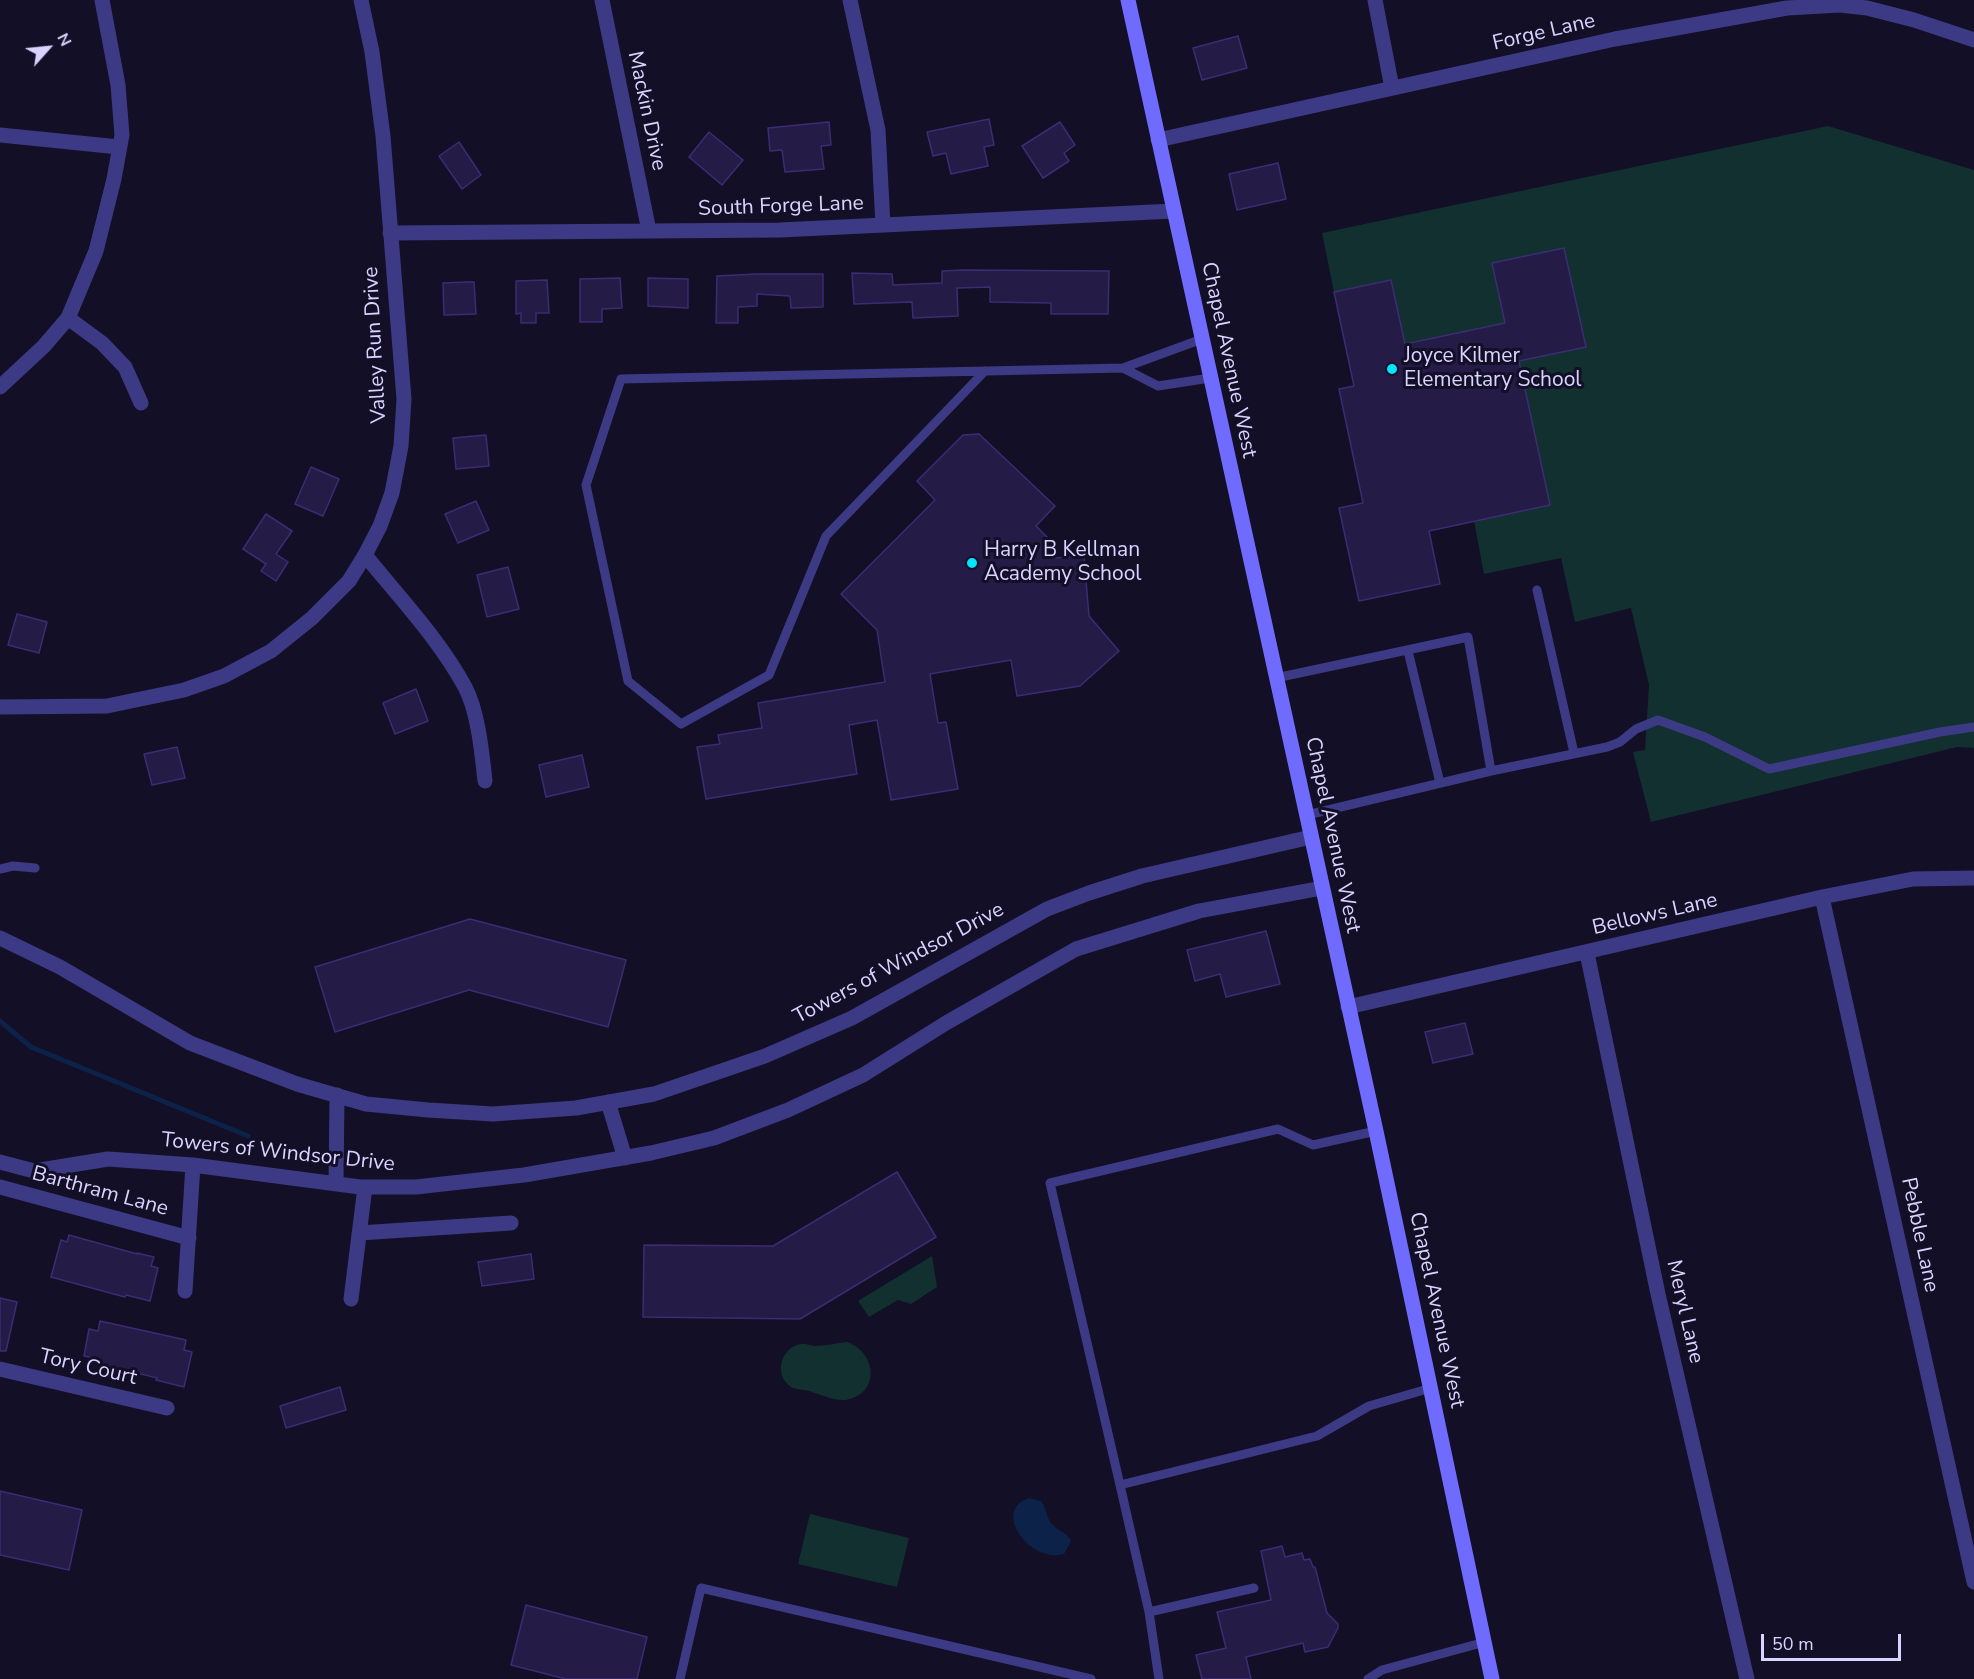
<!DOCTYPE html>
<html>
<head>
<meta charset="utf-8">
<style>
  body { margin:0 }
  #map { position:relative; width:1974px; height:1679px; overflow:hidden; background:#130f26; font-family:"Nunito Sans",sans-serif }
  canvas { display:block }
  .north { position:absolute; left:18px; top:18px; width:60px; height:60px; -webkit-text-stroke:4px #130f26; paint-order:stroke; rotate:63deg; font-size:16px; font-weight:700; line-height:24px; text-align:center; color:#d9d4ff }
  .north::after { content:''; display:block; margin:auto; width:21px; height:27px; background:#d9d4ff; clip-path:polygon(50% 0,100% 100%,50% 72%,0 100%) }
  .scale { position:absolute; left:1761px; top:1634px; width:140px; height:27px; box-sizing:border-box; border:3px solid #d9d4ff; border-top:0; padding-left:8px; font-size:18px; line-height:21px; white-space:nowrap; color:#d9d4ff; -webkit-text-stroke:4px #130f26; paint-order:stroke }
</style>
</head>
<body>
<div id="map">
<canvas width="1974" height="1679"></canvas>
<div class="north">N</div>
<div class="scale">50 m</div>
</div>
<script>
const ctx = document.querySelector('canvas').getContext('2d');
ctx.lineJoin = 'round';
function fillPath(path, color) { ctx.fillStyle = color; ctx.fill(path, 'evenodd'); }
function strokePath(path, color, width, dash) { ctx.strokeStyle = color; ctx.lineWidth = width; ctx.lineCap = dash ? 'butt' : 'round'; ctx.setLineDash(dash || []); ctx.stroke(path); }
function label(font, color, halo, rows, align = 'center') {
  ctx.font = font + ' "Nunito Sans",sans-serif'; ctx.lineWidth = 6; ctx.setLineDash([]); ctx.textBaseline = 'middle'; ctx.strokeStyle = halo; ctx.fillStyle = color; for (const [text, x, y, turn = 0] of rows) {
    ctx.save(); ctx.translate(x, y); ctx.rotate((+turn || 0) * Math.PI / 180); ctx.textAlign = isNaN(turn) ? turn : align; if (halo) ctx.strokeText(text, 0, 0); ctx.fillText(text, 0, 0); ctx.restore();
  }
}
const green = new Path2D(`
  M 1828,126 L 1974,170 L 1974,748 L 1957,747 L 1651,822 L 1633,752 L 1645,750 L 1649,685 L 1631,608 L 1575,622 L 1561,558 L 1484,574 L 1474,521 L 1550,505 L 1519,361 L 1585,346 L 1564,248 L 1492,263 L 1505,323 L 1405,344 L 1391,280 L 1334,292 L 1322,233 Z
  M 932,1256 L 937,1287 L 911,1304 L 898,1300 L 869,1317 L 858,1301 Z
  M 847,1342 C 878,1353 880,1395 845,1400 C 834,1401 819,1394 809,1391 C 804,1390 795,1389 791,1387 C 773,1375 781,1347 801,1344 C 805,1343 810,1346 815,1346 C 825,1346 837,1343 847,1342 Z
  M 810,1514 L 909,1538 L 897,1587 L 798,1564 Z`);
const water = new Path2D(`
  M 1029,1498 L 1041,1501 C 1047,1508 1046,1518 1052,1524 C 1059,1532 1066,1531 1071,1541 L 1064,1554 C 1030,1564 991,1510 1029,1498 Z`);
const stream = new Path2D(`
  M 0,1021 L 31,1047 L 248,1136`);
const building = new Path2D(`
  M 1238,36 L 1247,68 L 1202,80 L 1193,48 Z
  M 989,119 L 994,145 L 984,147 L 988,166 L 951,174 L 946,153 L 933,156 L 927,132 Z
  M 829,122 L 831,145 L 821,146 L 824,169 L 785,172 L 782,150 L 770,151 L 768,128 Z
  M 1060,122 L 1075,145 L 1064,153 L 1069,161 L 1043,178 L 1022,146 Z
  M 709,132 L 743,160 L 722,185 L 689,157 Z
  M 459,142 L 481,175 L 462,189 L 439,156 Z
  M 1278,163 L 1286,199 L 1237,210 L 1229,174 Z
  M 1564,248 L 1586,347 L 1519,361 L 1550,505 L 1429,531 L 1440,584 L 1359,601 L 1339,508 L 1363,503 L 1339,389 L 1354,386 L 1334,292 L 1391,280 L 1405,344 L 1505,323 L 1492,263 Z
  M 964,270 L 1109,271 L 1108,314 L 1051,314 L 1051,303 L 990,302 L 990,287 L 957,288 L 958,316 L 913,318 L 912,302 L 854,304 L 852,273 L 892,274 L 893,285 L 942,283 L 942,271 Z
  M 756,274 L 823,274 L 823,307 L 791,308 L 790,296 L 757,294 L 757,306 L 738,307 L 738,323 L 716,323 L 717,276 Z
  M 620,278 L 622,308 L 602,309 L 602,322 L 580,322 L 580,279 Z
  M 648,278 L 688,279 L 688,308 L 648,306 Z
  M 547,280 L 549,313 L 536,313 L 536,323 L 521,323 L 521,313 L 516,314 L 516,281 Z
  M 467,282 L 474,282 L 476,314 L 444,315 L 443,283 Z
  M 979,434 L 1055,506 L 1036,526 L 1051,541 L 1053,558 L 1084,556 L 1089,616 L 1119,651 L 1080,686 L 1017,696 L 1011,660 L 930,674 L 938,723 L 946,722 L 958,789 L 891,800 L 877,720 L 849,725 L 857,774 L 706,799 L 697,747 L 720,744 L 718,735 L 762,728 L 758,703 L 885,682 L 877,630 L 841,594 L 935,500 L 917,481 L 963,435 Z
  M 486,435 L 489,466 L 456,469 L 453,438 Z
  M 311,467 L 339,479 L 323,516 L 295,504 Z
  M 476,501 L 489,530 L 458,543 L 445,514 Z
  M 266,514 L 292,531 L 276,554 L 288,562 L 276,581 L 261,571 L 266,564 L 243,549 Z
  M 508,567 L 519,609 L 487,617 L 477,575 Z
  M 17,614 L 47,622 L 39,653 L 8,645 Z
  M 416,689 L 428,721 L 395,734 L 383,703 Z
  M 177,747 L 185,778 L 152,785 L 144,754 Z
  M 582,755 L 589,787 L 546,797 L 539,765 Z
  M 470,919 L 626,960 L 608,1027 L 469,990 L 335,1032 L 315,967 Z
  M 1266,931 L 1280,984 L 1226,997 L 1220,974 L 1195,981 L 1187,950 Z
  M 1465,1023 L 1473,1054 L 1433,1063 L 1425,1032 Z
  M 897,1172 L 936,1237 L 800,1319 L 643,1317 L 644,1245 L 773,1246 Z
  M 69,1235 L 137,1254 L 137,1253 L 154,1257 L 151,1266 L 158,1268 L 150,1301 L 126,1295 L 125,1297 L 51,1277 L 61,1240 L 67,1242 Z
  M 531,1254 L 534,1279 L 482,1286 L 478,1262 Z
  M 0,1298 L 17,1302 L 6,1351 L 0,1351 Z
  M 100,1321 L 186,1340 L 184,1350 L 192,1352 L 184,1387 L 156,1380 L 157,1378 L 93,1362 L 94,1358 L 84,1356 L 89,1329 L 98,1331 Z
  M 340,1387 L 346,1410 L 286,1428 L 280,1406 Z
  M 0,1491 L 82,1510 L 69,1570 L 0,1555 Z
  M 1282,1546 L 1285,1557 L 1302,1553 L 1304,1560 L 1310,1559 L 1313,1567 L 1315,1567 L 1327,1613 L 1338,1624 L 1338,1628 L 1328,1647 L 1305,1652 L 1303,1643 L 1246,1657 L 1251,1679 L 1202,1679 L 1196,1655 L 1226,1648 L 1217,1612 L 1271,1600 L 1261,1551 Z
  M 526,1605 L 647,1637 L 637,1679 L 566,1679 L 511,1665 Z`);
const service = new Path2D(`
  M 1123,368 L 1158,386 L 1210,378
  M 985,371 L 826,536 L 769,675 L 681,724 L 628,681 L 586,485 L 621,379 L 1123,368 L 1202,339
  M 1537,590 L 1574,753
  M 1408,651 L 1440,783
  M 1276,678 L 1468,637 L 1491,771 L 1307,815
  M 1491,771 L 1607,747 L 1620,742 L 1636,729 L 1658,720 L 1705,737 L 1769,769 L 1940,732 L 1974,727
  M 0,869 L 13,866 L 35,868
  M 1376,1131 L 1313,1145 L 1278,1129 L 1050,1183 L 1120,1485 L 1317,1436 L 1369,1406 L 1431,1388
  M 1120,1485 L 1149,1612 L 1159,1679
  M 1149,1612 L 1254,1588
  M 680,1679 L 701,1588 L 1091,1679
  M 1368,1679 L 1382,1670 L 1485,1642`);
const minor = new Path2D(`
  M 602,0 L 649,231
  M 850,0 L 878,130 L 883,225
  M 1375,0 L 1392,88
  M 0,135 L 119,147
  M 1158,140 L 1615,39 L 1787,8 L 1840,5 L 1867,8 L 1914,20 L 1974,40
  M 390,233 L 780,230 L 1174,211
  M 68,318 L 102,343 L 125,367 L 141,403
  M 0,387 L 44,346 L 68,318 L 96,251 L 114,179 L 122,135 L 118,85 L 102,0
  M 365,555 C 399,597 439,639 465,687 C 478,711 482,753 485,781
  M 0,707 L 107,706 L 184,690 L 224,676 L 271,651 L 312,618 L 349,581 L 365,555 L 380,526 L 392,493 L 401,446 L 404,399 L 383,136 L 372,52 L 361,0
  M 1822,897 L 1974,1582
  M 0,938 L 60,967 L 190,1043 L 297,1084 L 366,1104 L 428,1110 L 493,1114 L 576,1108 L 654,1094 L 765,1056 L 852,1018 L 1047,909 L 1089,893 L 1142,876 L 1311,837
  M 1587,953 L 1658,1294 L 1747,1679
  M 1348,1007 L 1822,897 L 1913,879 L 1974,878
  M 608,1102 L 625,1158
  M 0,1162 L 34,1171 L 108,1159 L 193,1165 L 360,1187 L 416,1187 L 524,1175 L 651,1153 L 714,1138 L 788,1110 L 863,1075 L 946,1023 L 1076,949 L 1199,911 L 1322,888
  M 336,1184 L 337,1095
  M 0,1187 L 189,1238
  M 359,1233 L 511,1223
  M 185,1291 L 193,1165
  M 351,1299 L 365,1187
  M 0,1369 L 167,1408`);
const secondary = new Path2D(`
  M 1128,0 L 1376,1131 L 1492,1679`);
const markers = [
  [1392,369,6,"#00e5ff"],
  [972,563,6,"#00e5ff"]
];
const streetNames = [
  ["Forge Lane",1544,33,-13],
  ["Mackin Drive",646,111,78],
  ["South Forge Lane",781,207,-2],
  ["Valley Run Drive",376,345,-93],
  ["Chapel Avenue West",1228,360,78],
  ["Chapel Avenue West",1332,835,78],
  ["Bellows Lane",1655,915,-13],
  ["Towers of Windsor Drive",899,964,-28],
  ["Towers of Windsor Drive",278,1153,6],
  ["Barthram Lane",100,1192,15],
  ["Pebble Lane",1919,1235,78],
  ["Chapel Avenue West",1436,1310,78],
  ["Meryl Lane",1684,1312,77],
  ["Tory Court",88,1368,13]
];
const poiNames = [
  ["Joyce Kilmer",1404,357],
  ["Elementary School",1404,381],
  ["Harry B Kellman",984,551],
  ["Academy School",984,575]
];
fillPath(green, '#12302f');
fillPath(water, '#0c2248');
strokePath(stream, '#0c2248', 5);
fillPath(building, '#241b47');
strokePath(building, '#3b2d73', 1.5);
strokePath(service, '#3d3a85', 9);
strokePath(minor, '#3d3a85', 15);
strokePath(secondary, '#6f6bff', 15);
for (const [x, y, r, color] of markers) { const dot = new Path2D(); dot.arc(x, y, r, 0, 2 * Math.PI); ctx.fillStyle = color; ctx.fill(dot); strokePath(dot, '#130f26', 2); }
label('21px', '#d9d4ff', '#130f26', streetNames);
label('21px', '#d9d4ff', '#130f26', poiNames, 'left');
</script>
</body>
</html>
